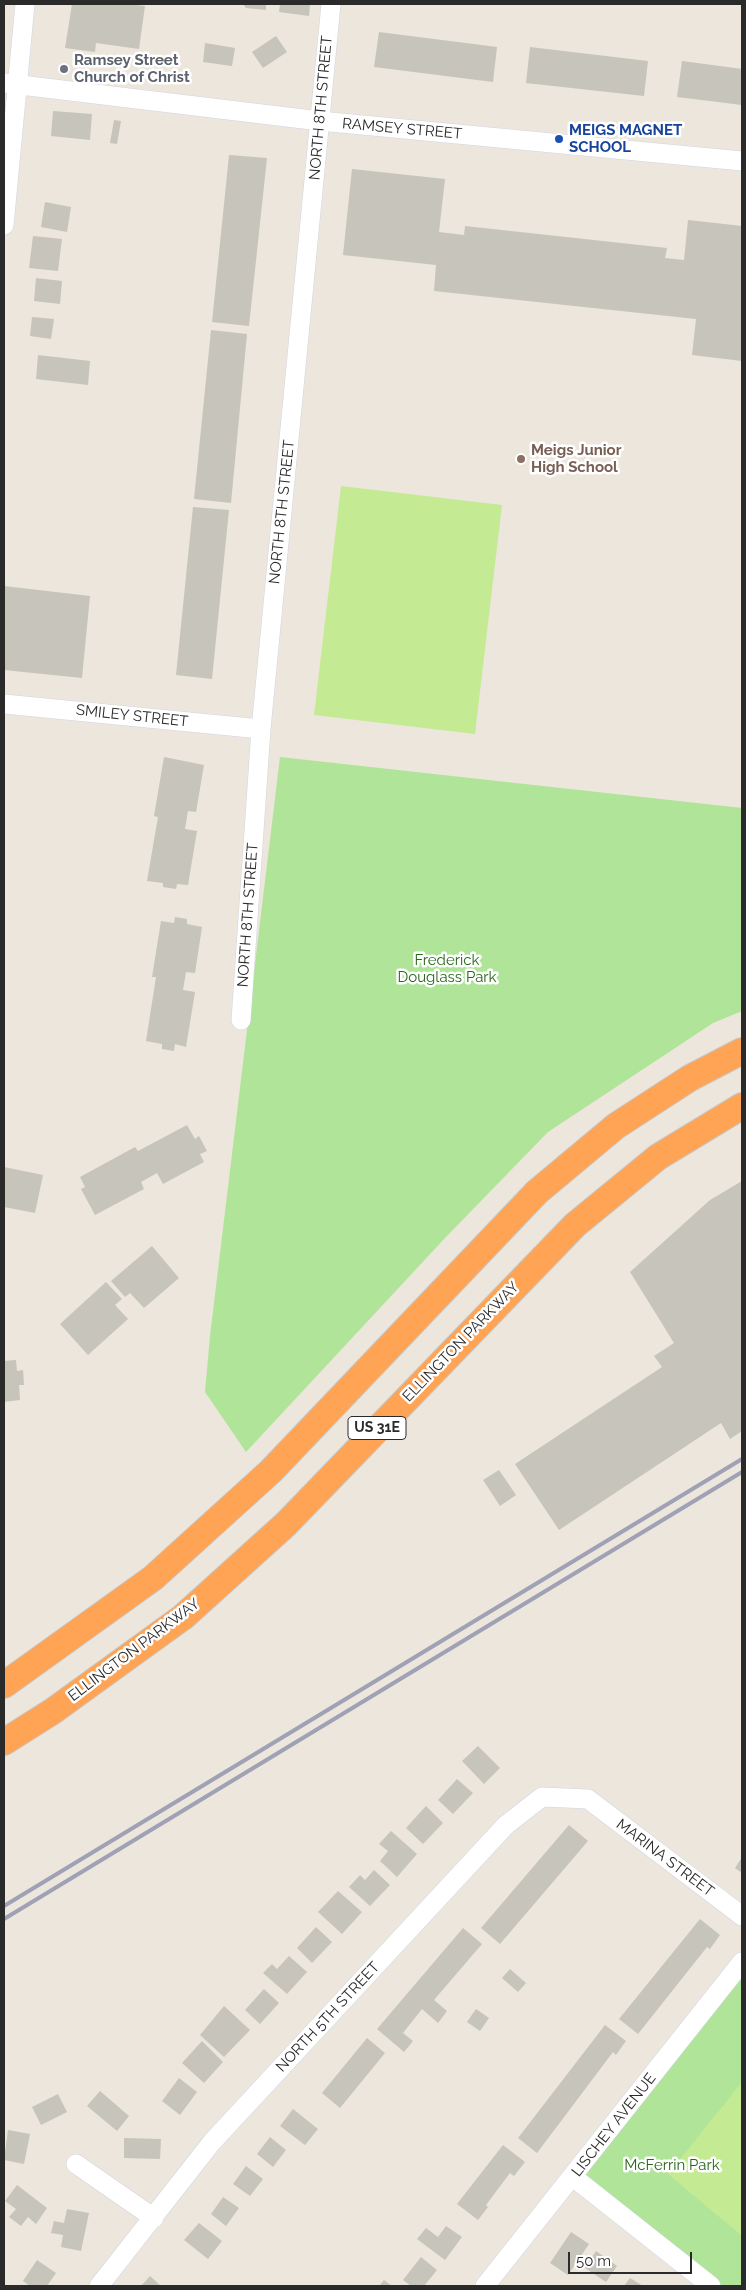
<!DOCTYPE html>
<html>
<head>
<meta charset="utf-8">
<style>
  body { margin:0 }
  #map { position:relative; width:746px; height:2290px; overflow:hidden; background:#ece6dc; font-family:Raleway,sans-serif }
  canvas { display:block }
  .frame { position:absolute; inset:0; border:5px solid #2a2a2a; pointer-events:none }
  .scale { position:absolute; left:568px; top:2252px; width:124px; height:22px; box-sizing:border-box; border:2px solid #2a2a2a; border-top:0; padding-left:6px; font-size:15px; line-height:18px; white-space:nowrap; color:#2a2a2a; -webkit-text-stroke:4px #fff; paint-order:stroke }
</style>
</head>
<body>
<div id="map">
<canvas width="746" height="2290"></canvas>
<div class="frame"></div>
<div class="scale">50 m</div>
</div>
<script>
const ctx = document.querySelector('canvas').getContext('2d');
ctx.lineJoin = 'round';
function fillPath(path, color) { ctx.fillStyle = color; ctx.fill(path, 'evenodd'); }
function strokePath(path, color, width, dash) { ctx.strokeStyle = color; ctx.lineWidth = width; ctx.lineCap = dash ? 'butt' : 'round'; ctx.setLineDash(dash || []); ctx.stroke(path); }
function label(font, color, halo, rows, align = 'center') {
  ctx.font = font + ' Raleway,sans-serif'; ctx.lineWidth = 5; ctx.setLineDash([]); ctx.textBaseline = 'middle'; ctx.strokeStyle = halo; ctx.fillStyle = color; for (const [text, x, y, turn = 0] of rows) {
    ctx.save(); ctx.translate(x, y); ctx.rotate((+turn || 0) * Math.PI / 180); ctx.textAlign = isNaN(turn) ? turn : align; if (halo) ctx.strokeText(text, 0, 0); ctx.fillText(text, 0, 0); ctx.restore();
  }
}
const green = new Path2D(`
  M 280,757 L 742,808 L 742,1011 L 713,1023 L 548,1132 L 445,1238 L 246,1452 L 205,1392 L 210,1336 Z
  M 742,1966 L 742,2286 L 712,2286 L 573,2177 Z`);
const pitch = new Path2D(`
  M 341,486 L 502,505 L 475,734 L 314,715 Z
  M 742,2082 L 742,2236 L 668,2174 Z`);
const building = new Path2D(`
  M 72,4 L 127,4 L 145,6 L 139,49 L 96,43 L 95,52 L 65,48 Z
  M 243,4 L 266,4 L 266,10 L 246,8 Z
  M 280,4 L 310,4 L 309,16 L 279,12 Z
  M 379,32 L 497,47 L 493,82 L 374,67 Z
  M 276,36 L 287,52 L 263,68 L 252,52 Z
  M 205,43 L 235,48 L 232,66 L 203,62 Z
  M 530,47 L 648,61 L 644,96 L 526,83 Z
  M 682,61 L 742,69 L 742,105 L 677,97 Z
  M 53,111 L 92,114 L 90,140 L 51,136 Z
  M 114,120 L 121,121 L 117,144 L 110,143 Z
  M 229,155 L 267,158 L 249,326 L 212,322 Z
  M 352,169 L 445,179 L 439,232 L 464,235 L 465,226 L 667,248 L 665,258 L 684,260 L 688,220 L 742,226 L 742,361 L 692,355 L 696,319 L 434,291 L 436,265 L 343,255 Z
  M 45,202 L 71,207 L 67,232 L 41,227 Z
  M 33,236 L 62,239 L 58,271 L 29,268 Z
  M 36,278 L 62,281 L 60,304 L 34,301 Z
  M 32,317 L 54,319 L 51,339 L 30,336 Z
  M 211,330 L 247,334 L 231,503 L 194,499 Z
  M 38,355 L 90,361 L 88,385 L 36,379 Z
  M 193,507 L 229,510 L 212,679 L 176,675 Z
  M 4,586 L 90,596 L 82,678 L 4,670 Z
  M 164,757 L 204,765 L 196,812 L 188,811 L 185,829 L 197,831 L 188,885 L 177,884 L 176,889 L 163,887 L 163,883 L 147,881 L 158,817 L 154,816 Z
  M 175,917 L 187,919 L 187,924 L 202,927 L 195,973 L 186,972 L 183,990 L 195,992 L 186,1047 L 175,1044 L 174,1051 L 162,1049 L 162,1044 L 146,1041 L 156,977 L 152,977 L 161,921 L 174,923 Z
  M 187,1125 L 195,1139 L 199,1136 L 207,1151 L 200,1154 L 204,1162 L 163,1184 L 157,1173 L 141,1182 L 144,1189 L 95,1215 L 81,1189 L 85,1187 L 80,1177 L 135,1147 L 138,1151 Z
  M 4,1167 L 43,1175 L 35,1213 L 4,1207 Z
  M 742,1181 L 742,1431 L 730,1439 L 721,1423 L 559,1530 L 515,1464 L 662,1367 L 654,1356 L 674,1343 L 630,1272 L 710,1200 Z
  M 152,1246 L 179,1278 L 144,1308 L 130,1293 L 125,1297 L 111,1281 Z
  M 106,1282 L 122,1299 L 115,1305 L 128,1319 L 88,1355 L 60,1324 Z
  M 16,1360 L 17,1371 L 23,1370 L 24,1385 L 19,1385 L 20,1400 L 4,1402 L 4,1361 Z
  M 499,1470 L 516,1495 L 500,1506 L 483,1480 Z
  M 478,1746 L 500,1768 L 484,1784 L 462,1761 Z
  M 457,1779 L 473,1793 L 453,1814 L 438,1800 Z
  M 426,1806 L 443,1823 L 423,1844 L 406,1828 Z
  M 569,1825 L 588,1841 L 500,1944 L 481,1928 Z
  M 391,1831 L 417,1854 L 397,1877 L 380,1861 L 388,1851 L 379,1844 Z
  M 742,1857 L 742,1873 L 735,1868 Z
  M 374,1870 L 390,1885 L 370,1906 L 349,1887 L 360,1875 L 365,1880 Z
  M 338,1891 L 362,1912 L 342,1934 L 318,1912 Z
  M 700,1919 L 720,1935 L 710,1949 L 707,1947 L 638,2034 L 619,2019 Z
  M 316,1927 L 332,1942 L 312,1963 L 297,1948 Z
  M 463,1928 L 482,1944 L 434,2000 L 447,2011 L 438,2023 L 422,2009 L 403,2033 L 413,2041 L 404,2052 L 377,2029 Z
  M 289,1956 L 307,1972 L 287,1994 L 263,1973 L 272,1964 L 277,1969 Z
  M 510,1969 L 526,1983 L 518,1992 L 502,1978 Z
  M 264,1989 L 279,2003 L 260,2024 L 245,2010 Z
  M 224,2006 L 250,2030 L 224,2057 L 200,2035 Z
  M 476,2009 L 489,2018 L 480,2031 L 467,2022 Z
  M 605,2025 L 626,2041 L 616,2055 L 613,2052 L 537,2153 L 518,2138 Z
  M 367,2038 L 385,2053 L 340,2108 L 322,2093 Z
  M 202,2041 L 223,2062 L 204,2083 L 182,2063 Z
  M 179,2078 L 197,2092 L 180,2115 L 162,2101 Z
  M 100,2091 L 129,2116 L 117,2131 L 87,2106 Z
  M 58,2094 L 67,2112 L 41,2125 L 32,2107 Z
  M 293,2109 L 318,2129 L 305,2145 L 280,2126 Z
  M 8,2130 L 30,2134 L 24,2164 L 4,2160 Z
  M 270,2137 L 286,2150 L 273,2167 L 257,2154 Z
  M 124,2138 L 161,2139 L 160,2159 L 124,2158 Z
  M 503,2145 L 525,2162 L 514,2176 L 510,2173 L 486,2205 L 488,2207 L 478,2220 L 457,2204 Z
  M 246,2166 L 263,2179 L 250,2196 L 233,2184 Z
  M 17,2185 L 47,2208 L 36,2224 L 28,2217 L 21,2226 L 9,2217 L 16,2209 L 5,2201 Z
  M 223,2197 L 239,2208 L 226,2226 L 211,2214 Z
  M 67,2209 L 89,2213 L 81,2251 L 61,2247 L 63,2235 L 51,2233 L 54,2221 L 64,2223 Z
  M 199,2223 L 222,2241 L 208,2259 L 184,2240 Z
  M 446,2226 L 462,2237 L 445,2260 L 417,2239 L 426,2228 L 438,2237 Z
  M 571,2232 L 589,2244 L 568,2275 L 550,2263 Z
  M 596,2251 L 617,2266 L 606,2282 L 585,2268 Z
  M 421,2257 L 437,2270 L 424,2286 L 411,2286 L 403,2280 Z
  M 37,2260 L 56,2273 L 47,2286 L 30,2286 L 23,2281 Z
  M 150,2276 L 161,2286 L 141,2286 Z
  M 630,2278 L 643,2286 L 624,2286 Z
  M 384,2280 L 392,2286 L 379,2286 Z`);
const minor = new Path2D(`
  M 4,83 L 320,121 L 742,161
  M 4,225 L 25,4
  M 4,704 L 261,729
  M 241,1020 L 261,729 L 331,4
  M 76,2164 L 154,2218
  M 573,2177 L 711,2286
  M 99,2286 L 212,2142 L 506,1825 L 542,1797 L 588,1799 L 742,1916
  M 485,2286 L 742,1962`);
const highway = new Path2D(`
  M 4,1685 L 153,1578 L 271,1471 L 537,1192 L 616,1126 L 690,1078 L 742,1051
  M 4,1742 L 53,1711 L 183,1617 L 286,1524 L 575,1225 L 658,1157 L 742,1106`);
const rail = new Path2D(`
  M 4,1906 L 742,1459
  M 4,1919 L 742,1472`);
const markers = [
  [64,69,5,"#6b7280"],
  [559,139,5,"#1a4fb4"],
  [521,459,5,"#8d6e63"]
];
const shields = [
  [377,1428,58]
];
const shieldNames = [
  ["US 31E",377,1428]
];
const worshipNames = [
  ["Ramsey Street",74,60],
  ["Church of Christ",74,77]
];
const streetNames = [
  ["NORTH 8TH STREET",321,108,-85],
  ["RAMSEY STREET",402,129,5],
  ["NORTH 8TH STREET",282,512,-84],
  ["SMILEY STREET",132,716,6],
  ["NORTH 8TH STREET",248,915,-86],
  ["ELLINGTON PARKWAY",461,1342,-46],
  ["ELLINGTON PARKWAY",134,1650,-37],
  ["MARINA STREET",665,1858,37],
  ["NORTH 5TH STREET",328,2017,-47],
  ["LISCHEY AVENUE",614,2125,-52]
];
const transitNames = [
  ["MEIGS MAGNET",569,130],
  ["SCHOOL",569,147]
];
const educationNames = [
  ["Meigs Junior",531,450],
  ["High School",531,467]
];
const parkNames = [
  ["Frederick",447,960],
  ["Douglass Park",447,977],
  ["McFerrin Park",672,2165]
];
fillPath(green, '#b0e498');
fillPath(pitch, '#c4eb93');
fillPath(building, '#c7c4bb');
strokePath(minor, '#d1d4e3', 20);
strokePath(highway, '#c8c8c8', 28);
strokePath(minor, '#fff', 19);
strokePath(highway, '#ffa355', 26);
strokePath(rail, '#9fa1b5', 4);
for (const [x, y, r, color] of markers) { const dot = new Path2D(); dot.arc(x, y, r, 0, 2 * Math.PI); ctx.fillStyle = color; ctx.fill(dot); strokePath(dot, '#fff', 2); }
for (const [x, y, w] of shields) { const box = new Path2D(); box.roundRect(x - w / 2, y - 11.5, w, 23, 4); ctx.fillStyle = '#fff'; ctx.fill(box); strokePath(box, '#2a2a2a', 1); }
label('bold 14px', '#2a2a2a', null, shieldNames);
label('bold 15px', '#5b616d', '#fff', worshipNames, 'left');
label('15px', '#2a2a2a', '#fff', streetNames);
label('bold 15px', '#164399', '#fff', transitNames, 'left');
label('bold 15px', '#785e54', '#fff', educationNames, 'left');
label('15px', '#276819', '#fff', parkNames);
</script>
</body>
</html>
